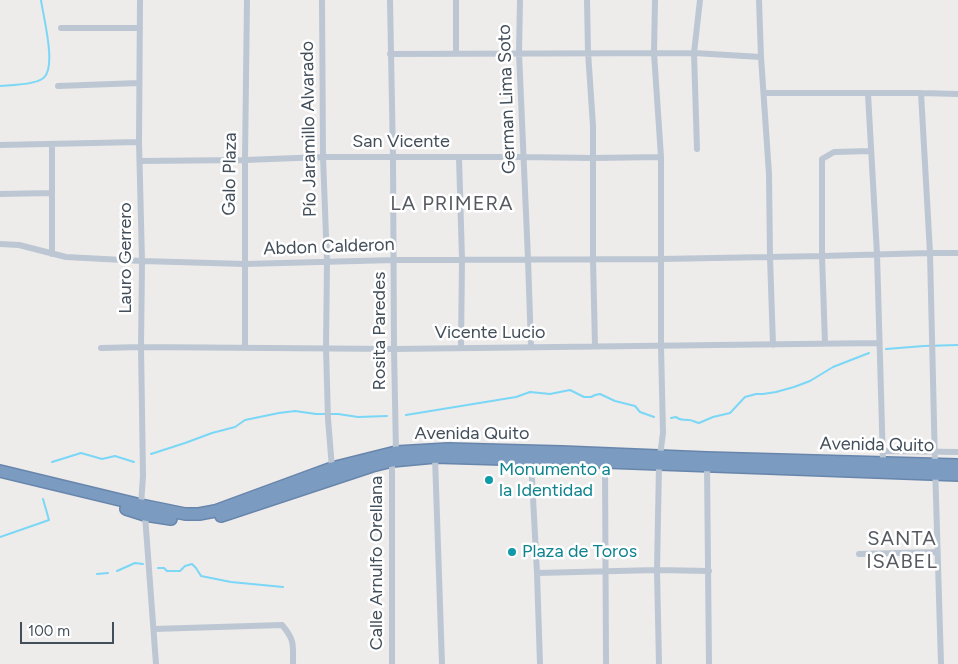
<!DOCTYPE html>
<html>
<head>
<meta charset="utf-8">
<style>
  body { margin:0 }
  #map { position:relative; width:958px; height:664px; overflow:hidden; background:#eeebeb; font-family:Figtree,sans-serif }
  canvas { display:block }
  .scale { position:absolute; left:20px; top:622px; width:94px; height:22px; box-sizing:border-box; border:2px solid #424e5a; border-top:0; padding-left:6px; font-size:15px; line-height:18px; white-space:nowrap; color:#424e5a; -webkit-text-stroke:4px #fff; paint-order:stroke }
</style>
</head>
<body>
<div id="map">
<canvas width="958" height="664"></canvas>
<div class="scale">100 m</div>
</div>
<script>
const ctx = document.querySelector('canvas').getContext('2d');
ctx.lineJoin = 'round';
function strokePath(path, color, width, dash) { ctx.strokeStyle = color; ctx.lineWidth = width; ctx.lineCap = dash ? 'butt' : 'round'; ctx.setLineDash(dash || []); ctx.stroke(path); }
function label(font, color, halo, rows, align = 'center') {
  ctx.font = font + ' Figtree,sans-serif'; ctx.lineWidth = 5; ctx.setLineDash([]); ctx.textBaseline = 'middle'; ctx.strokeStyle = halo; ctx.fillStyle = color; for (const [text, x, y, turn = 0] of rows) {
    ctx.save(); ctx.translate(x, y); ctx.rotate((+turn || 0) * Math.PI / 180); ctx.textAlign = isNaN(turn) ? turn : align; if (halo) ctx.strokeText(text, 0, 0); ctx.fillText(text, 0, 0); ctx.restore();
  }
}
const stream = new Path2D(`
  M 0,86 C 11,85 33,85 42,79 C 58,70 43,16 41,0
  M 886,349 L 924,346 L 958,345
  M 406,415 L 516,397 L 530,392 L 550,394 L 570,390 L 584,397 L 591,397 L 595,395 L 600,394 L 615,401 L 635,406 L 640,412 L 654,417
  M 671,418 L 676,417 C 680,421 683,419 689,420 C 692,420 695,422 699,423 L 713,417 L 730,413 L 745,397 L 756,394 L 763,394 L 776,392 L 794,387 L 810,381 L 833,367 L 869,353
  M 151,454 L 185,443 L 212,433 L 235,427 L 245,420 L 279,413 L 295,411 L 316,414 L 338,414 L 358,417 L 387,416
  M 52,462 L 81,453 L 102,459 L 115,456 L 134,462
  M 0,537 L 49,520 L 43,499
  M 158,568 L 164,568 L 167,571 L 180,571 L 185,566 L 192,564 L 196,568 L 201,576 L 231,582 L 283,587
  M 117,571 L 135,563 L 143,564
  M 97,574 L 108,573`);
const street = new Path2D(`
  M 140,0 L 139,142 L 142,261 L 141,347 L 143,476 L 141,505 L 145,515 L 156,664
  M 322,0 L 323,157 L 327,262 L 326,348 L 328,419 L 332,468
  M 390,0 L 393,157 L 394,349 L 396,452
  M 456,0 L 456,54
  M 520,0 L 519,53 L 528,259 L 531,347
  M 587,0 L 588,52 L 593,126 L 593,259 L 595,346
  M 655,0 L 654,53 L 661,157 L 661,346 L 663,433 L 660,456
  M 759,0 L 761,57 L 769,174 L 770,257 L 773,345
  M 61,28 L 140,28
  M 390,54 L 694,53 L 761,57
  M 58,86 L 139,83
  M 764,93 L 921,93 L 958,94
  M 921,93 L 930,253 L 935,464 L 941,664
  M 868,94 L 877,254 L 883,462
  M 0,145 L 139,142
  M 697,149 L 694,53 L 700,0
  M 459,157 L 462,259 L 461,347
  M 140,161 L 245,160 L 323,157 L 523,157 L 593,158 L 661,157
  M 0,194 L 52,193
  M 0,244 L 19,245 L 66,257 L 142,261 L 245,264 L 394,260 L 661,259 L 822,256 L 930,253 L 958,253
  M 52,254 L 52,144
  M 825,343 L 822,256 L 822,159 L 834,152 L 871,151
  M 245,347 L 245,160 L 247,0
  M 101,348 L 141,347 L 394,349 L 879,343
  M 883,451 L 958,452
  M 435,457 L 442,664
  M 531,460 L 537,573 L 540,664
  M 605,462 L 606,664
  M 707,466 L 709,664
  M 859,554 L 937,552
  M 537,573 L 657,570 L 709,571
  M 154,629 L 282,625 C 295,640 293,645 293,664
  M 392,664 L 392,461
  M 659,664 L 657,570 L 659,465`);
const highway = new Path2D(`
  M 0,471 L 141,505 L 185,514 L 199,514 L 215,511 L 332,468 L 396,452 L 448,449 L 562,452 L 707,458 L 958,465
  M 126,509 L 145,515 L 171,519
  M 221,516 L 372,466 L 392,461 L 435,457 L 605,462 L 958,475`);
const markers = [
  [489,480,5,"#0f9aa8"],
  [512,552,5,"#0f9aa8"]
];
const streetNames = [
  ["German Lima Soto",507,99,-92],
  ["Pío Jaramillo Alvarado",309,129,-91],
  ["San Vicente",401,142],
  ["Galo Plaza",230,174,-89],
  ["Abdon Calderon",329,247,-2],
  ["Lauro Gerrero",126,258,-90],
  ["Rosita Paredes",380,331,-90],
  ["Vicente Lucio",490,333],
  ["Avenida Quito",472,434],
  ["Avenida Quito",877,445,1],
  ["Calle Arnulfo Orellana",377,563,-90]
];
const cultureNames = [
  ["Monumento a",499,470],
  ["la Identidad",499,491],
  ["Plaza de Toros",522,552]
];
const quarterNames = [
  ["LA PRIMERA",452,204],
  ["SANTA",902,539],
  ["ISABEL",902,562]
];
strokePath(stream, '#7ad7f5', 2);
strokePath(highway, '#6886ac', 14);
strokePath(street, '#bcc7d3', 6);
strokePath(highway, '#7c9bc1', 11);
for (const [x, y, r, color] of markers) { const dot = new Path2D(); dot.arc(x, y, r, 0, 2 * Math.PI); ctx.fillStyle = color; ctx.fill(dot); strokePath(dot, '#fff', 2); }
label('18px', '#424e5a', '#fff', streetNames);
label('18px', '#0d838f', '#fff', cultureNames, 'left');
ctx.letterSpacing = '1px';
label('20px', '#575b61', '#fff', quarterNames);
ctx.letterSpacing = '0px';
</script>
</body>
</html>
